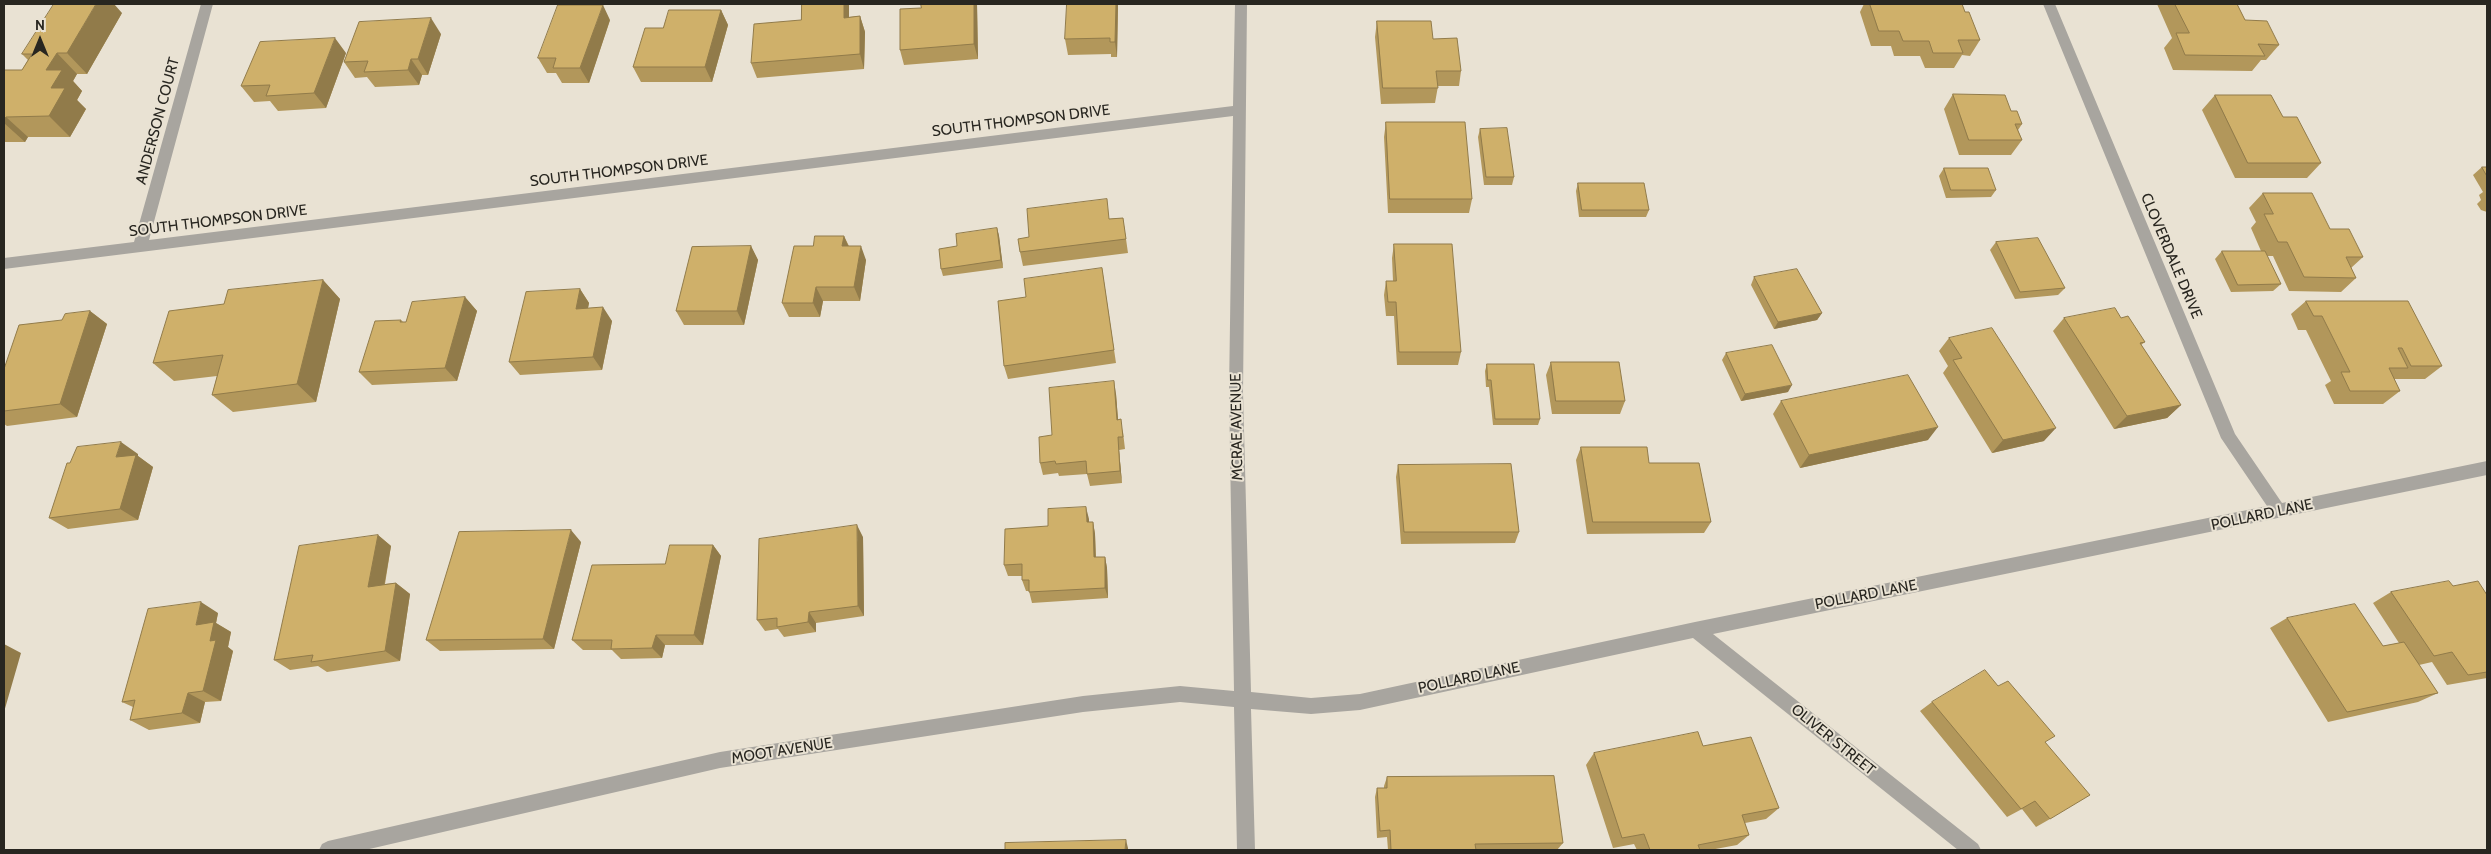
<!DOCTYPE html>
<html>
<head>
<meta charset="utf-8">
<style>
  body { margin:0 }
  #map { position:relative; width:2491px; height:854px; overflow:hidden; background:#e9e2d3; font-family:Cabin,sans-serif }
  canvas { display:block }
  .frame { position:absolute; inset:0; border:5px solid #282620; pointer-events:none }
  .north { position:absolute; left:15px; top:15px; width:50px; height:50px; -webkit-text-stroke:4px #e9e2d3; paint-order:stroke; rotate:0deg; font-size:14px; font-weight:700; line-height:20px; text-align:center; color:#282620 }
  .north::after { content:''; display:block; margin:auto; width:18px; height:22px; background:#282620; clip-path:polygon(50% 0,100% 100%,50% 72%,0 100%) }
</style>
</head>
<body>
<div id="map">
<canvas width="2491" height="854"></canvas>
<div class="frame"></div>
<div class="north">N</div>
</div>
<script>
const ctx = document.querySelector('canvas').getContext('2d');
ctx.lineJoin = 'round';
function fillPath(path, color) { ctx.fillStyle = color; ctx.fill(path, 'evenodd'); }
function strokePath(path, color, width, dash) { ctx.strokeStyle = color; ctx.lineWidth = width; ctx.lineCap = dash ? 'butt' : 'round'; ctx.setLineDash(dash || []); ctx.stroke(path); }
function label(font, color, halo, rows, align = 'center') {
  ctx.font = font + ' Cabin,sans-serif'; ctx.lineWidth = 4; ctx.setLineDash([]); ctx.textBaseline = 'middle'; ctx.strokeStyle = halo; ctx.fillStyle = color; for (const [text, x, y, turn = 0] of rows) {
    ctx.save(); ctx.translate(x, y); ctx.rotate((+turn || 0) * Math.PI / 180); ctx.textAlign = isNaN(turn) ? turn : align; if (halo) ctx.strokeText(text, 0, 0); ctx.fillText(text, 0, 0); ctx.restore();
  }
}
const minor = new Path2D(`
  M 201,4 L 213,4 L 149,240 L 1233,106 L 1235,4 L 1247,4 L 1243,392 L 1251,692 L 1311,698 L 1360,694 L 1695,622 L 2267,506 L 2221,438 L 2043,4 L 2055,4 L 2235,434 L 2282,503 L 2487,461 L 2487,475 L 1713,634 L 1978,844 L 1981,850 L 1958,850 L 1693,638 L 1360,710 L 1311,714 L 1251,709 L 1255,850 L 1237,850 L 1234,707 L 1180,702 L 1083,712 L 720,768 L 365,850 L 319,850 L 322,844 L 328,841 L 720,752 L 1083,696 L 1180,686 L 1234,691 L 1229,392 L 1233,116 L 4,269 L 4,258 L 134,242 Z`);
const wall = new Path2D(`
  M 921,4 L 977,4 L 978,59 L 904,65 L 900,50 L 921,8 Z
  M 1067,4 L 1118,4 L 1117,57 L 1111,57 L 1111,54 L 1068,55 L 1065,39 Z
  M 1372,4 L 1438,4 L 1438,5 L 1372,5 Z
  M 1864,4 L 1962,4 L 1965,12 L 1980,40 L 1970,56 L 1962,55 L 1954,68 L 1925,68 L 1920,56 L 1894,56 L 1891,46 L 1871,46 L 1860,12 Z
  M 2157,4 L 2237,4 L 2245,20 L 2279,45 L 2266,60 L 2261,60 L 2252,71 L 2173,70 L 2164,48 L 2172,38 Z
  M 721,10 L 728,25 L 712,82 L 641,82 L 633,67 L 663,28 Z
  M 122,13 L 87,74 L 77,74 L 73,81 L 82,91 L 77,100 L 86,109 L 70,137 L 28,137 L 25,142 L 4,142 L 4,70 L 22,70 L 28,60 L 22,54 Z
  M 860,16 L 865,32 L 864,69 L 757,78 L 751,63 L 849,17 Z
  M 610,20 L 589,83 L 562,83 L 556,73 L 547,73 L 538,58 Z
  M 1377,21 L 1433,39 L 1461,71 L 1459,86 L 1438,86 L 1435,103 L 1381,104 L 1375,37 Z
  M 441,34 L 428,75 L 422,75 L 419,85 L 375,87 L 367,77 L 355,78 L 344,62 Z
  M 346,53 L 326,108 L 278,111 L 270,101 L 254,102 L 241,86 Z
  M 1953,94 L 2011,111 L 2022,124 L 2018,130 L 2022,140 L 2011,155 L 1959,155 L 1944,109 Z
  M 2215,95 L 2283,117 L 2321,163 L 2307,178 L 2235,178 L 2202,110 Z
  M 1386,122 L 1472,199 L 1469,213 L 1388,213 L 1384,137 Z
  M 1480,129 L 1514,177 L 1512,185 L 1484,185 L 1478,137 Z
  M 2482,167 L 2487,167 L 2487,212 L 2481,210 L 2477,204 L 2481,200 L 2479,195 L 2483,192 L 2473,175 Z
  M 1944,168 L 1996,190 L 1991,197 L 1946,198 L 1939,176 Z
  M 1578,183 L 1649,210 L 1646,217 L 1579,217 L 1576,191 Z
  M 2263,193 L 2330,229 L 2363,257 L 2351,268 L 2356,278 L 2341,292 L 2289,291 L 2273,256 L 2267,256 L 2281,284 L 2273,291 L 2231,292 L 2215,259 L 2222,251 L 2261,251 L 2251,228 L 2256,222 L 2249,208 Z
  M 1123,218 L 1128,253 L 1023,266 L 1020,252 L 1029,237 L 1109,219 Z
  M 997,228 L 999,236 L 1003,268 L 943,276 L 941,269 L 957,246 Z
  M 844,236 L 849,246 L 866,260 L 860,301 L 823,301 L 820,317 L 789,317 L 782,303 L 813,246 Z
  M 1996,242 L 2065,288 L 2058,295 L 2015,299 L 1990,250 Z
  M 1394,244 L 1461,352 L 1458,365 L 1397,365 L 1394,316 L 1386,316 L 1384,295 L 1386,281 L 1393,281 L 1392,258 Z
  M 751,246 L 758,260 L 744,325 L 684,325 L 676,311 Z
  M 1102,268 L 1116,363 L 1008,379 L 1004,366 L 1026,297 Z
  M 1754,277 L 1822,313 L 1817,320 L 1774,329 L 1751,285 Z
  M 323,280 L 340,299 L 316,402 L 233,412 L 212,395 L 217,376 L 174,381 L 153,363 L 224,304 Z
  M 580,289 L 589,303 L 588,308 L 612,321 L 602,370 L 520,375 L 509,362 Z
  M 465,297 L 477,311 L 457,381 L 372,385 L 359,372 L 401,320 L 403,322 L 406,322 Z
  M 2306,301 L 2442,366 L 2425,379 L 2394,379 L 2400,391 L 2383,404 L 2334,404 L 2325,385 L 2331,381 L 2306,330 L 2298,330 L 2291,314 Z
  M 90,311 L 107,324 L 77,417 L 7,426 L 4,424 L 4,369 L 62,320 Z
  M 2064,318 L 2121,318 L 2145,342 L 2141,345 L 2181,405 L 2167,418 L 2114,429 L 2053,331 Z
  M 1949,338 L 2044,441 L 1992,453 L 1943,373 L 1948,366 L 1939,351 Z
  M 1726,353 L 1788,392 L 1741,401 L 1722,360 Z
  M 1551,362 L 1625,401 L 1620,414 L 1552,414 L 1546,375 Z
  M 1487,364 L 1540,419 L 1538,425 L 1493,425 L 1489,387 L 1486,387 L 1485,371 Z
  M 1116,394 L 1118,420 L 1123,432 L 1125,449 L 1119,450 L 1122,483 L 1090,486 L 1087,474 L 1059,476 L 1058,473 L 1043,475 L 1040,463 L 1052,435 Z
  M 1781,401 L 1928,440 L 1800,468 L 1773,414 Z
  M 1581,447 L 1649,463 L 1711,522 L 1704,533 L 1587,534 L 1576,460 Z
  M 138,454 L 138,456 L 153,467 L 138,520 L 68,529 L 49,518 Z
  M 1398,465 L 1519,532 L 1515,543 L 1401,544 L 1396,477 Z
  M 1089,519 L 1089,522 L 1093,522 L 1095,534 L 1096,557 L 1105,557 L 1107,568 L 1108,598 L 1032,603 L 1029,591 L 1026,591 L 1022,580 L 1022,576 L 1008,576 L 1004,565 L 1048,526 Z
  M 378,535 L 391,546 L 385,584 L 396,583 L 410,594 L 400,661 L 327,672 L 318,666 L 290,670 L 274,660 Z
  M 863,537 L 864,616 L 816,623 L 816,632 L 784,637 L 778,629 L 765,631 L 757,620 Z
  M 581,542 L 554,649 L 440,651 L 426,640 Z
  M 713,545 L 721,556 L 703,645 L 665,645 L 662,658 L 621,659 L 612,650 L 583,650 L 572,640 L 665,564 Z
  M 2453,586 L 2487,595 L 2487,678 L 2447,685 L 2432,662 L 2419,665 L 2438,693 L 2418,702 L 2328,722 L 2270,628 L 2287,618 L 2383,646 L 2399,643 L 2373,603 L 2391,592 Z
  M 218,613 L 216,623 L 231,632 L 228,647 L 233,651 L 221,701 L 205,702 L 200,723 L 149,730 L 130,720 L 133,707 L 122,702 Z
  M 1932,702 L 2045,742 L 2050,819 L 2036,827 L 2022,809 L 2007,817 L 1920,711 Z
  M 1703,746 L 1779,808 L 1766,819 L 1745,823 L 1749,835 L 1737,845 L 1710,850 L 1637,850 L 1634,844 L 1613,848 L 1586,765 L 1594,753 Z
  M 1387,777 L 1563,843 L 1557,850 L 1388,850 L 1387,837 L 1377,838 L 1375,797 L 1377,788 L 1384,788 L 1384,786 Z`);
const shadedWall = new Path2D(`
  M 96,4 L 114,4 L 122,13 L 87,74 L 67,53 Z
  M 844,4 L 849,4 L 849,33 L 844,18 Z
  M 974,4 L 977,4 L 978,59 L 974,44 Z
  M 1116,4 L 1118,4 L 1117,57 L 1115,42 Z
  M 603,5 L 610,20 L 589,83 L 580,68 Z
  M 721,10 L 728,25 L 712,82 L 705,67 Z
  M 860,16 L 865,32 L 864,69 L 860,54 Z
  M 431,18 L 441,34 L 428,75 L 418,59 Z
  M 335,38 L 346,53 L 326,108 L 314,93 Z
  M 57,53 L 77,74 L 73,81 L 82,91 L 77,100 L 86,109 L 70,137 L 49,116 L 51,88 L 46,70 Z
  M 411,59 L 422,75 L 419,85 L 408,70 Z
  M 6,117 L 28,137 L 25,142 L 4,123 L 4,120 Z
  M 997,228 L 999,236 L 1003,268 L 1001,260 Z
  M 844,236 L 850,250 L 842,246 Z
  M 751,246 L 758,260 L 744,325 L 737,311 Z
  M 861,246 L 866,260 L 860,301 L 854,287 Z
  M 323,280 L 340,299 L 316,402 L 297,384 Z
  M 816,287 L 823,301 L 820,317 L 813,303 Z
  M 580,289 L 589,303 L 585,322 L 576,309 Z
  M 465,297 L 477,311 L 457,381 L 445,368 Z
  M 603,307 L 612,321 L 602,370 L 593,357 Z
  M 90,311 L 107,324 L 77,417 L 60,404 Z
  M 1822,313 L 1817,320 L 1774,329 L 1778,322 Z
  M 1114,381 L 1116,394 L 1119,432 L 1117,420 Z
  M 1792,385 L 1788,392 L 1741,401 L 1745,394 Z
  M 2181,405 L 2167,418 L 2114,429 L 2127,416 Z
  M 1938,427 L 1928,440 L 1800,468 L 1809,455 Z
  M 2056,428 L 2044,441 L 1992,453 L 2003,440 Z
  M 1118,437 L 1119,450 L 1122,483 L 1120,471 Z
  M 121,442 L 138,454 L 138,456 L 153,467 L 138,520 L 120,509 L 116,457 Z
  M 1086,507 L 1089,519 L 1089,534 L 1087,522 Z
  M 1093,522 L 1095,534 L 1096,569 L 1094,557 Z
  M 857,525 L 863,537 L 864,616 L 858,606 Z
  M 571,530 L 581,542 L 554,649 L 543,639 Z
  M 378,535 L 391,546 L 382,598 L 368,587 Z
  M 713,545 L 721,556 L 703,645 L 694,635 Z
  M 1105,557 L 1107,568 L 1108,598 L 1105,588 Z
  M 396,583 L 410,594 L 400,661 L 385,651 Z
  M 201,602 L 218,613 L 216,623 L 231,632 L 228,647 L 233,651 L 221,701 L 203,691 L 210,641 L 196,625 Z
  M 809,612 L 816,623 L 816,632 L 808,622 Z
  M 656,635 L 665,645 L 662,658 L 652,648 Z
  M 4,644 L 21,653 L 4,712 Z
  M 188,693 L 205,702 L 200,723 L 182,713 Z
  M 1126,840 L 1128,848 L 1128,850 L 1125,850 Z`);
const building = new Path2D(`
  M 54,4 L 96,4 L 67,53 L 57,53 L 46,70 L 62,70 L 51,88 L 65,88 L 49,116 L 6,117 L 4,120 L 4,70 L 22,70 L 32,54 L 22,54 Z
  M 802,4 L 844,4 L 844,18 L 860,16 L 860,54 L 751,63 L 754,24 L 801,20 Z
  M 921,4 L 974,4 L 974,44 L 900,50 L 900,9 L 921,8 Z
  M 1067,4 L 1116,4 L 1115,42 L 1110,42 L 1110,38 L 1065,39 Z
  M 1870,4 L 1962,4 L 1965,12 L 1969,12 L 1980,40 L 1958,40 L 1963,53 L 1933,53 L 1929,41 L 1903,41 L 1899,31 L 1879,31 Z
  M 2175,4 L 2237,4 L 2245,20 L 2267,21 L 2279,45 L 2258,44 L 2265,56 L 2185,55 L 2176,33 L 2189,33 Z
  M 558,5 L 603,5 L 580,68 L 553,68 L 556,58 L 538,58 Z
  M 669,10 L 721,10 L 705,67 L 633,67 L 645,28 L 663,28 Z
  M 431,18 L 418,59 L 411,59 L 408,70 L 364,72 L 368,61 L 344,62 L 359,22 Z
  M 1377,21 L 1431,21 L 1433,39 L 1457,38 L 1461,71 L 1436,71 L 1438,88 L 1383,88 Z
  M 335,38 L 314,93 L 266,96 L 270,85 L 241,86 L 260,42 Z
  M 1953,94 L 2005,95 L 2011,111 L 2017,111 L 2022,124 L 2015,124 L 2022,140 L 1969,140 Z
  M 2215,95 L 2271,95 L 2283,117 L 2297,117 L 2321,163 L 2248,163 Z
  M 1386,122 L 1465,122 L 1472,199 L 1390,199 Z
  M 1507,128 L 1514,177 L 1486,177 L 1480,129 Z
  M 2482,167 L 2487,167 L 2487,176 Z
  M 1944,168 L 1988,168 L 1996,190 L 1951,190 Z
  M 1578,183 L 1644,183 L 1649,210 L 1582,210 Z
  M 2263,193 L 2312,193 L 2330,229 L 2349,229 L 2363,257 L 2346,257 L 2356,278 L 2304,277 L 2287,242 L 2278,242 L 2264,214 L 2273,214 Z
  M 1107,199 L 1109,219 L 1123,218 L 1126,239 L 1020,252 L 1018,239 L 1029,237 L 1027,209 Z
  M 997,228 L 1001,260 L 941,269 L 939,249 L 957,246 L 956,234 Z
  M 815,236 L 844,236 L 842,246 L 861,246 L 854,287 L 816,287 L 813,303 L 782,303 L 794,246 L 813,246 Z
  M 2038,238 L 2065,288 L 2020,292 L 1996,242 Z
  M 1394,244 L 1452,244 L 1461,352 L 1399,352 L 1396,302 L 1388,302 L 1386,281 L 1396,281 Z
  M 751,246 L 737,311 L 676,311 L 692,247 Z
  M 2222,251 L 2265,251 L 2281,284 L 2238,285 Z
  M 1102,268 L 1114,350 L 1004,366 L 998,301 L 1026,297 L 1024,279 Z
  M 1797,269 L 1822,313 L 1778,322 L 1754,277 Z
  M 323,280 L 297,384 L 212,395 L 223,355 L 153,363 L 169,311 L 224,304 L 228,290 Z
  M 580,289 L 576,309 L 603,307 L 593,357 L 509,362 L 526,292 Z
  M 465,297 L 445,368 L 359,372 L 375,321 L 401,320 L 400,322 L 406,322 L 412,302 Z
  M 2306,301 L 2408,301 L 2442,366 L 2411,366 L 2402,348 L 2398,348 L 2408,368 L 2389,368 L 2400,391 L 2350,391 L 2341,372 L 2350,372 L 2322,316 L 2314,316 Z
  M 2115,308 L 2121,318 L 2128,316 L 2145,342 L 2140,343 L 2181,405 L 2127,416 L 2064,318 Z
  M 90,311 L 60,404 L 4,411 L 4,369 L 19,325 L 62,320 L 65,314 Z
  M 1992,328 L 2056,428 L 2003,440 L 1953,360 L 1962,358 L 1949,338 Z
  M 1772,345 L 1792,385 L 1745,394 L 1726,353 Z
  M 1551,362 L 1619,362 L 1625,401 L 1556,401 Z
  M 1487,364 L 1534,364 L 1540,419 L 1495,419 L 1491,380 L 1488,380 Z
  M 1908,375 L 1938,427 L 1809,455 L 1781,401 Z
  M 1114,381 L 1117,420 L 1121,419 L 1123,437 L 1118,437 L 1120,471 L 1087,474 L 1086,461 L 1056,464 L 1055,461 L 1040,463 L 1039,437 L 1052,435 L 1049,388 Z
  M 121,442 L 116,457 L 136,455 L 120,509 L 49,518 L 67,463 L 70,463 L 77,447 Z
  M 1581,447 L 1647,447 L 1649,463 L 1699,463 L 1711,522 L 1593,522 Z
  M 1511,464 L 1519,532 L 1404,532 L 1398,465 Z
  M 1086,507 L 1087,522 L 1093,522 L 1094,557 L 1105,557 L 1105,588 L 1029,592 L 1029,580 L 1022,580 L 1022,564 L 1004,565 L 1005,529 L 1048,526 L 1048,509 Z
  M 857,525 L 858,606 L 809,612 L 808,622 L 777,627 L 777,618 L 757,620 L 759,539 Z
  M 571,530 L 543,639 L 426,640 L 459,532 Z
  M 378,535 L 368,587 L 396,583 L 385,651 L 311,662 L 313,655 L 274,660 L 299,546 Z
  M 670,545 L 713,545 L 694,635 L 656,635 L 652,648 L 611,649 L 612,640 L 572,640 L 592,565 L 665,564 Z
  M 2449,581 L 2453,586 L 2478,581 L 2487,595 L 2487,672 L 2468,675 L 2452,652 L 2434,656 L 2391,592 Z
  M 201,602 L 196,625 L 214,622 L 210,641 L 216,640 L 203,691 L 188,693 L 182,713 L 130,720 L 135,700 L 122,702 L 148,609 Z
  M 2355,604 L 2383,646 L 2404,642 L 2438,693 L 2347,712 L 2287,618 Z
  M 1985,670 L 1998,686 L 2008,681 L 2055,736 L 2045,742 L 2090,795 L 2050,819 L 2035,801 L 2021,809 L 1932,702 Z
  M 1698,732 L 1703,746 L 1751,737 L 1779,808 L 1742,815 L 1749,835 L 1698,845 L 1700,850 L 1650,850 L 1644,834 L 1622,838 L 1594,753 Z
  M 1554,776 L 1563,843 L 1475,844 L 1476,850 L 1391,850 L 1390,830 L 1380,831 L 1377,788 L 1387,788 L 1387,777 Z
  M 1126,840 L 1125,850 L 1005,850 L 1005,843 Z`);
const streetNames = [
  ["ANDERSON COURT",158,121,-75],
  ["SOUTH THOMPSON DRIVE",1021,121,-7],
  ["SOUTH THOMPSON DRIVE",619,171,-7],
  ["SOUTH THOMPSON DRIVE",218,221,-7],
  ["CLOVERDALE DRIVE",2171,256,67],
  ["MCRAE AVENUE",1237,427,-91],
  ["POLLARD LANE",2262,515,-12],
  ["POLLARD LANE",1866,595,-11],
  ["POLLARD LANE",1469,678,-12],
  ["OLIVER STREET",1833,740,39],
  ["MOOT AVENUE",782,751,-9]
];
fillPath(minor, '#a8a59f');
fillPath(wall, '#b2975b');
fillPath(shadedWall, '#917b4a');
fillPath(building, '#cfb06a');
strokePath(building, '#917b4a', 1);
label('15px', '#282620', '#e9e2d3', streetNames);
</script>
</body>
</html>
